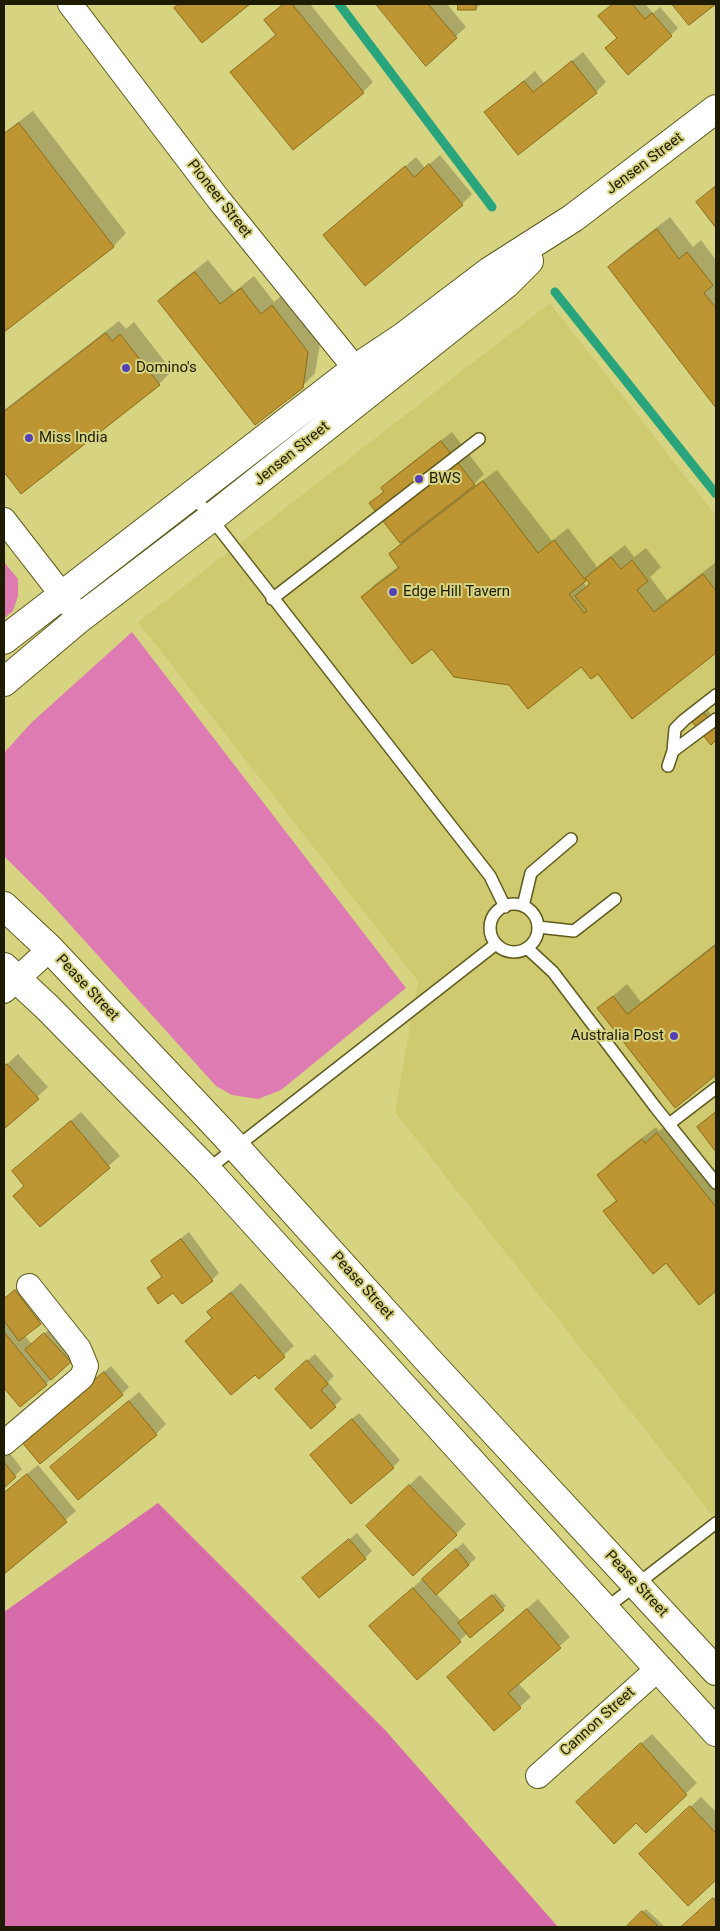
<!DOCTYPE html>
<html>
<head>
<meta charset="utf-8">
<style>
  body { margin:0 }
  #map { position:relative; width:720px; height:1931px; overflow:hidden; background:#d6d381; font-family:Roboto,sans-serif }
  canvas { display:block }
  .frame { position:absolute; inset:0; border:5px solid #1d1b00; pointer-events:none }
</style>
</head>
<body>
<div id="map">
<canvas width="720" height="1931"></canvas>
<div class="frame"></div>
</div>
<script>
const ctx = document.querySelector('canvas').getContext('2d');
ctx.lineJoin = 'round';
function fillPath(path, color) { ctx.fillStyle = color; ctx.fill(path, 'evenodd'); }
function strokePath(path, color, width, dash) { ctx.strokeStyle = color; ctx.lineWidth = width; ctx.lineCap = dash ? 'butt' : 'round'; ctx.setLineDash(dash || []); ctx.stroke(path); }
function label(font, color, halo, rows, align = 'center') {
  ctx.font = font + ' Roboto,sans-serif'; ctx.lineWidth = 4; ctx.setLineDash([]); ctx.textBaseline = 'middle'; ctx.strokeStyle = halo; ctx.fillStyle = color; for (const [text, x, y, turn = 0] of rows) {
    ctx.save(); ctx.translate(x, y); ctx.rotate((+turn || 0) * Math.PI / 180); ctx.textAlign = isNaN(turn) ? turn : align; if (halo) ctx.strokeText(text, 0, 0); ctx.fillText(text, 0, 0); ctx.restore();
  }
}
const built = new Path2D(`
  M 550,303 L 716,516 L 716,1520 L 395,1112 L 418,981 L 138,622 Z`);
const green = new Path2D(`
  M 4,562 L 18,579 L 18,596 L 13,611 L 4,618 Z
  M 132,632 L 406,988 L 281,1090 L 258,1099 L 232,1095 L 216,1086 L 45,897 L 4,856 L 4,753 L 31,723 Z`);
const forest = new Path2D(`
  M 158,1503 L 386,1731 L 558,1927 L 4,1927 L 4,1612 Z`);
const shadow = new Path2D(`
  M 180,4 L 248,4 L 202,41 L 176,8 Z
  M 283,4 L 310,4 L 373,82 L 363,92 L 232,73 L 276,34 L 265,20 Z
  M 378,4 L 447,4 L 466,27 L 426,64 Z
  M 459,4 L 481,4 L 475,9 L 459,9 Z
  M 613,4 L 645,4 L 653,13 L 660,7 L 678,28 L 671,35 L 618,38 L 607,9 Z
  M 583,52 L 606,82 L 596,92 L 486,112 L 535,71 L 544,83 Z
  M 33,111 L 126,233 L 114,246 L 4,331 L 4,133 Z
  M 440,155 L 472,194 L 462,204 L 325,235 L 416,157 L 425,168 Z
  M 716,185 L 716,226 L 698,202 Z
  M 670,217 L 693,247 L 701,240 L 716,260 L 716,406 L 609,267 L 622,254 Z
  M 208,260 L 234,292 L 254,276 L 274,302 L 285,293 L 321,338 L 315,373 L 302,387 L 159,301 L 172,288 Z
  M 119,321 L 126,329 L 134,322 L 172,371 L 159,384 L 21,492 L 4,470 L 4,410 Z
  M 452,432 L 484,474 L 471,487 L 472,488 L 497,470 L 552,541 L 568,528 L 597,567 L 625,545 L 634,557 L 646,548 L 661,567 L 650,577 L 667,600 L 716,562 L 716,652 L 633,717 L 598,672 L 582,665 L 509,684 L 432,647 L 362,597 L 375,584 L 399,566 L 390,554 L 401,543 L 371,503 L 385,490 L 383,488 L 393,477 ZM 587,578 L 590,582 L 586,586 L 583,582 Z
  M 704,705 L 716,721 L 716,739 L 711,743 L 690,717 Z
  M 716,943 L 716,1074 L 675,1106 L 599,1008 L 627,984 L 641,1002 Z
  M 18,1054 L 48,1087 L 4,1128 L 4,1067 Z
  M 716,1111 L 716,1150 L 699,1127 Z
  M 81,1112 L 120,1156 L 40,1226 L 24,1161 Z
  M 671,1121 L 716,1178 L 716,1290 L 699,1303 L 666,1261 L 605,1211 L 617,1199 L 598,1175 L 611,1162 L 656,1127 L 659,1131 Z
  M 189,1232 L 219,1273 L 212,1280 L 174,1291 L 148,1288 L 163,1276 L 152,1261 Z
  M 241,1283 L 294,1346 L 259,1377 L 213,1317 L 219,1302 Z
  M 22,1284 L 47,1316 L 24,1335 L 32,1344 L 52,1327 L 77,1355 L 46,1384 L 20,1406 L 4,1386 L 4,1299 Z
  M 315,1354 L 334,1376 L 328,1382 L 342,1399 L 311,1428 L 284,1382 Z
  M 111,1366 L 129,1387 L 122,1394 L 30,1434 Z
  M 139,1392 L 166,1424 L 156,1434 L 52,1467 Z
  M 359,1413 L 400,1460 L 393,1467 L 318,1448 Z
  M 9,1452 L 22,1469 L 4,1486 L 4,1456 Z
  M 38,1465 L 76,1511 L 4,1572 L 4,1493 Z
  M 420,1475 L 466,1524 L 456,1534 L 377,1515 Z
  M 357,1533 L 372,1551 L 365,1558 L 311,1571 Z
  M 463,1543 L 476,1558 L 436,1593 L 461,1621 L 495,1593 L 506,1606 L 468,1633 L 417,1679 L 381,1616 Z
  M 538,1599 L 570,1637 L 518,1683 L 531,1697 L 494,1730 L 459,1667 Z
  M 652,1734 L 697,1783 L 646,1831 L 637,1821 L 588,1792 Z
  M 701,1797 L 716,1812 L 716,1878 L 688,1904 L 651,1844 Z
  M 716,1896 L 716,1927 L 682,1927 Z
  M 646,1909 L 665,1927 L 628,1927 Z`);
const stream = new Path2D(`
  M 339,4 L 492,207
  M 555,292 L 716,494`);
const building = new Path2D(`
  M 179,4 L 250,4 L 202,43 L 174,8 Z
  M 284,4 L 292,4 L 364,93 L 293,150 L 230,72 L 276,35 L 264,20 Z
  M 376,4 L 428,4 L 457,38 L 426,66 Z
  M 458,4 L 476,4 L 476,10 L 458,10 Z
  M 613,4 L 632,4 L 645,19 L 652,13 L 672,36 L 628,75 L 605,48 L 617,38 L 598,16 Z
  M 672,4 L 716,4 L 689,25 Z
  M 572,61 L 597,93 L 518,155 L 484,112 L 524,81 L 533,92 Z
  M 19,123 L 114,247 L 4,332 L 4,134 Z
  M 429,164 L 463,205 L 365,286 L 323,235 L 405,166 L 414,177 Z
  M 716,186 L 716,228 L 696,202 Z
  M 657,229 L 679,259 L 687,252 L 713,285 L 704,293 L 716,308 L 716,408 L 608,267 Z
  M 195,272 L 220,304 L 241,288 L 261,314 L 272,305 L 308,352 L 303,388 L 255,425 L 158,301 Z
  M 106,333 L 112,341 L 120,334 L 160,385 L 21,494 L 4,472 L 4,412 Z
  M 441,441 L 475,485 L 400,543 L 369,503 L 384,492 L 381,488 Z
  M 483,481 L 538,553 L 554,540 L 586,581 L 569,594 L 584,613 L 587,611 L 575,596 L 590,584 L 585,578 L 611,557 L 621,569 L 632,560 L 648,581 L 637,590 L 654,612 L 703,574 L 716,591 L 716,653 L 632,719 L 598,674 L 591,679 L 581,667 L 528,709 L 509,685 L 454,677 L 432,649 L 412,664 L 361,597 L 399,568 L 389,554 Z
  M 700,708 L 716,728 L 716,740 L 711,745 L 688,717 Z
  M 716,945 L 716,1075 L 675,1108 L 597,1008 L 613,996 L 627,1014 Z
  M 7,1064 L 39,1099 L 4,1129 L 4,1067 Z
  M 716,1112 L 716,1152 L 697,1127 Z
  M 71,1121 L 110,1168 L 40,1227 L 13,1196 L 24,1186 L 12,1171 Z
  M 657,1133 L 716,1207 L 716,1291 L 699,1305 L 666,1263 L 653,1274 L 603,1211 L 617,1201 L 597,1175 L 642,1139 L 645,1143 Z
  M 181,1239 L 213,1281 L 182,1304 L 173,1293 L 158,1304 L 147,1288 L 162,1277 L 151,1261 Z
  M 15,1290 L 41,1324 L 19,1341 L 4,1321 L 4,1299 Z
  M 231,1293 L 285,1357 L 259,1379 L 255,1375 L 231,1395 L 185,1341 L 212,1318 L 207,1312 Z
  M 4,1332 L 47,1385 L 20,1407 L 4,1388 Z
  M 44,1333 L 71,1362 L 51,1380 L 25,1350 Z
  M 307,1360 L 328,1384 L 321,1390 L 336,1407 L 311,1429 L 275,1389 Z
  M 104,1372 L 123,1395 L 40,1464 L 21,1441 Z
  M 129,1401 L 157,1435 L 78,1500 L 50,1467 Z
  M 352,1419 L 394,1468 L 351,1504 L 310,1455 Z
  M 4,1462 L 16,1477 L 4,1488 Z
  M 27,1474 L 67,1522 L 4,1574 L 4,1493 Z
  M 409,1485 L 457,1535 L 413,1576 L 366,1526 Z
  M 349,1539 L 366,1559 L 319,1598 L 302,1578 Z
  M 456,1549 L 469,1565 L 436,1595 L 422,1579 Z
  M 413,1588 L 461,1642 L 417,1680 L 369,1626 Z
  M 492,1595 L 504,1610 L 470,1638 L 458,1623 Z
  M 527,1609 L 561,1648 L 508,1693 L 521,1708 L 494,1731 L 447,1677 Z
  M 641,1743 L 687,1795 L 646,1833 L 636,1823 L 614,1844 L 576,1802 Z
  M 690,1806 L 716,1833 L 716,1880 L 688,1906 L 639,1854 Z
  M 713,1898 L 716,1902 L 716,1927 L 681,1927 Z
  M 642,1911 L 659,1927 L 626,1927 Z`);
const service = new Path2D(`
  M 193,495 L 490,876 L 505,907
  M 272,599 L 479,439
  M 673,751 L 675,729 L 684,720 L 716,695
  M 668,766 L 673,751 L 716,719
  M490 928a24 24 0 1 1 48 0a24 24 0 1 1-48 0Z
  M 523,906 L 531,873 L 571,839
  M 538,927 L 574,931 L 615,899
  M 527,948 L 553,972 L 656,1108 L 716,1183
  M 669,1124 L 716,1088
  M 207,1170 L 496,944
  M 605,1609 L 716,1523`);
const minor = new Path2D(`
  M 70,4 L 219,200 L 367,383
  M 4,520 L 80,618
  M 4,991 L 50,949
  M 4,1443 L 82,1377 L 86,1366 L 79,1349 L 29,1286
  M 538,1776 L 659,1668`);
const tertiary = new Path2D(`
  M 4,640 L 355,369 L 403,337 L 490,271 L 573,218 L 716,109
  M 4,682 L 80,618 L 211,518 L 506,284 L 529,261
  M 4,906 L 50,949 L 224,1134 L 427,1359 L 716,1671
  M 4,967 L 48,1008 L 207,1170 L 716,1732`);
const markers = [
  [126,368,5,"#573fb7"],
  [29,438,5,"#573fb7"],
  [419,479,5,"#573fb7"],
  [393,592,5,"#573fb7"],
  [674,1036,5,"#573fb7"]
];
const streetNames = [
  ["Jensen Street",645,164,-37],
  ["Pioneer Street",219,199,52],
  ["Jensen Street",292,454,-39],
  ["Pease Street",87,988,47],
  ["Pease Street",362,1286,48],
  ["Pease Street",636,1584,47],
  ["Cannon Street",598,1722,-42]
];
const poiNames = [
  ["Domino's",136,368],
  ["Miss India",39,438],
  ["BWS",429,479],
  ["Edge Hill Tavern",403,592],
  ["Australia Post",664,1036,"right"]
];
fillPath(built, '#cfca6f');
fillPath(green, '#de7bb3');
fillPath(forest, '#d86caa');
fillPath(shadow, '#0003');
strokePath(stream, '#28a57c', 9);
fillPath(building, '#bd9532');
strokePath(building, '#8b6b16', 1);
strokePath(service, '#5f5b1c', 14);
strokePath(minor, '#5f5b1c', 26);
strokePath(tertiary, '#5f5b1c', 30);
strokePath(service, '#fff', 11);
strokePath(minor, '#fff', 24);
strokePath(tertiary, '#fff', 28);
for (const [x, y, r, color] of markers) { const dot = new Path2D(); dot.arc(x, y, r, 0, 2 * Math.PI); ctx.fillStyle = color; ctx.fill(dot); strokePath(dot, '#d6d381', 2); }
label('15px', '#1d1b00', '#d6d381', streetNames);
label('15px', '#1d1b00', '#d6d381', poiNames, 'left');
</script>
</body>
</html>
